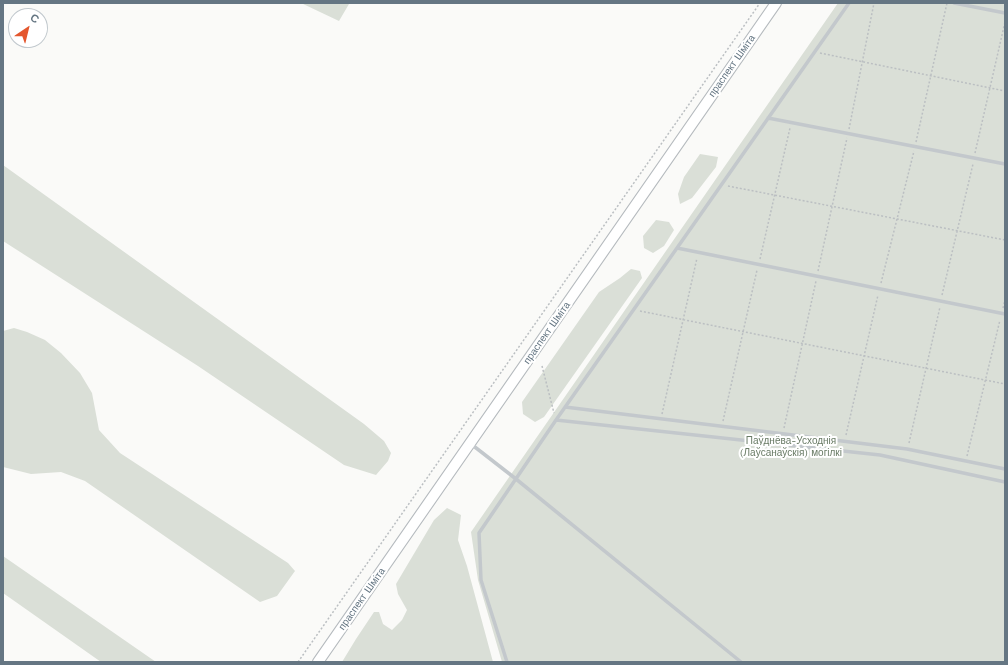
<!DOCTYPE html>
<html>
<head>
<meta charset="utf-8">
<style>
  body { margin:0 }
  #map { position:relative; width:1008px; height:665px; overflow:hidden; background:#fafaf8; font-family:"Work Sans",sans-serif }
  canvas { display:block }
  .frame { position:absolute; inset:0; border:4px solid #657683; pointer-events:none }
  .north { position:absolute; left:8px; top:8px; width:40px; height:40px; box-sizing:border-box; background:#fff; border:1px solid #c1c8cd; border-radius:50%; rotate:35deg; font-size:11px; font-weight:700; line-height:16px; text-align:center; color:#657683 }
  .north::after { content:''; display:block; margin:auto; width:14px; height:18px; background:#e4572e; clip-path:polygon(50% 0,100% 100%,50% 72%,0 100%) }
</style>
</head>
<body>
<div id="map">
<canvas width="1008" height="665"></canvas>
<div class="frame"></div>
<div class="north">С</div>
</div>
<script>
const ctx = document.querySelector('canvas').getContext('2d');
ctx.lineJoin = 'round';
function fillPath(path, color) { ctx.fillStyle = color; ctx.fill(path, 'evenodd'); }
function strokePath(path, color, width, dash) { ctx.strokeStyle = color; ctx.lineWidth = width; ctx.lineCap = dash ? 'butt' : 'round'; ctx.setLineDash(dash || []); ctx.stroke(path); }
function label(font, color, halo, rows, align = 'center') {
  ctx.font = font + ' "Work Sans",sans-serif'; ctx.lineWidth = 4; ctx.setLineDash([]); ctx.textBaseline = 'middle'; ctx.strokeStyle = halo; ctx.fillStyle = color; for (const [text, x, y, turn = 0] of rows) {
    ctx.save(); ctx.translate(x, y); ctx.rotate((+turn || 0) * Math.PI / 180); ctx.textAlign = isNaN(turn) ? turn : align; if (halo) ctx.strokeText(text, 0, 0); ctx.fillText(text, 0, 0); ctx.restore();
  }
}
const green = new Path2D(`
  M 301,3 L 349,3 L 349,4 L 339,21 Z
  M 838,3 L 1005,3 L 1005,662 L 502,662 L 478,580 L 471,532 Z
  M 700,154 L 718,157 L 716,167 L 692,198 L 680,204 L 678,194 L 684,177 Z
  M 3,165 L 364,424 L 384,441 L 391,453 L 388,461 L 376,475 L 344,465 L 198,366 L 3,241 Z
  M 656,220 L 669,222 L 674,230 L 664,246 L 653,253 L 644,248 L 643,236 Z
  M 631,269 L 640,271 L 642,278 L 544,417 L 535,422 L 523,414 L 522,402 L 599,292 L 620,278 Z
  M 14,328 L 27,332 L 45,340 L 61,353 L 80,373 L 92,393 L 99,430 L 120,453 L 288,563 L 295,571 L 277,596 L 260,602 L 85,481 L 61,472 L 31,474 L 3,467 L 3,331 Z
  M 447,508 L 461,515 L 458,540 L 467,566 L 493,662 L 342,662 L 356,639 L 374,612 L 379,612 L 383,624 L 392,630 L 402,620 L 407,610 L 398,594 L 396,584 L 434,520 Z
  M 3,556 L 156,662 L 101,662 L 3,593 Z`);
const path = new Path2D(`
  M 820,53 L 1005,91
  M 849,129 L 874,3
  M 916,142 L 947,3
  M 975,153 L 1005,22
  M 728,186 L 1005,240
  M 760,259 L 790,128
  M 818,271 L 847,138
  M 881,283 L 914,151
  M 942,295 L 973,164
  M 1003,308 L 1005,300
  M 640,311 L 1005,384
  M 542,366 L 554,413
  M 662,414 L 697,258
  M 723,421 L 757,270
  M 784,428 L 816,281
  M 846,435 L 878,295
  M 909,443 L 940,307
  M 967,456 L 1000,320
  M 298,662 L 760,3`);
const lane = new Path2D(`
  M 954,3 L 1005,13
  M 768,118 L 1005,164
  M 677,248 L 849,3
  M 565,407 L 907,449 L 1005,469
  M 556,420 L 677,248 L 1005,314
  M 471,444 L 516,479 L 741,662
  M 507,662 L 481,580 L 479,533 L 556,420 L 880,455 L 1005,482`);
const primary = new Path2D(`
  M 318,662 L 776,3`);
const streetNames = [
  ["праспект Шміта",732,66,-55],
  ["праспект Шміта",547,333,-55],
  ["праспект Шміта",362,599,-55]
];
const parkNames = [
  ["Паўднёва-Усходнія",791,441],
  ["(Лаўсанаўскія) могілкі",791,453]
];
fillPath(green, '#dadfd7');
strokePath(primary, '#b5babe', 12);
strokePath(path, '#bbbfc2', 1.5, [2, 2]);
strokePath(lane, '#c3c8cc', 3.5);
strokePath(primary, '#fff', 10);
label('10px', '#657683', '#fff', streetNames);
label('10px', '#687a64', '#fff', parkNames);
</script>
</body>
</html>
